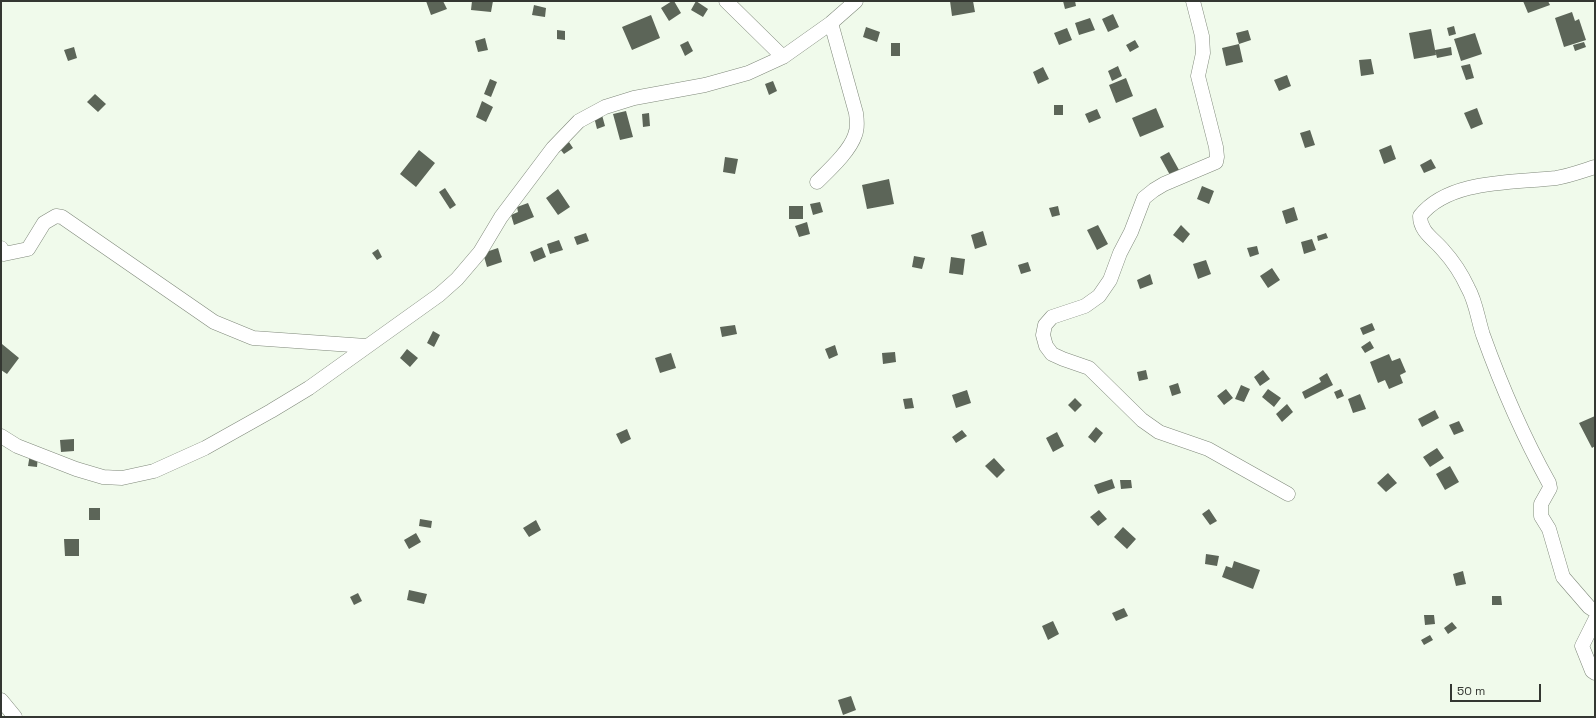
<!DOCTYPE html>
<html>
<head>
<meta charset="utf-8">
<style>
  body { margin:0 }
  #map { position:relative; width:1596px; height:718px; overflow:hidden; background:#f0faeb; font-family:"Space Grotesk",sans-serif }
  canvas { display:block }
  .frame { position:absolute; inset:0; border:2px solid #343732; pointer-events:none }
  .scale { position:absolute; left:1450px; top:684px; width:91px; height:18px; box-sizing:border-box; border:2px solid #343732; border-top:0; padding-left:5px; font-size:12px; line-height:14px; white-space:nowrap; color:#343732; -webkit-text-stroke:3px #f0faeb; paint-order:stroke }
</style>
</head>
<body>
<div id="map">
<canvas width="1596" height="718"></canvas>
<div class="frame"></div>
<div class="scale">50 m</div>
</div>
<script>
const ctx = document.querySelector('canvas').getContext('2d');
ctx.lineJoin = 'round';
function fillPath(path, color) { ctx.fillStyle = color; ctx.fill(path, 'evenodd'); }
function strokePath(path, color, width, dash) { ctx.strokeStyle = color; ctx.lineWidth = width; ctx.lineCap = dash ? 'butt' : 'round'; ctx.setLineDash(dash || []); ctx.stroke(path); }
const building = new Path2D(`
  M 426,1 L 443,1 L 447,9 L 431,15 Z
  M 472,1 L 493,1 L 491,12 L 471,10 Z
  M 672,1 L 674,1 L 681,13 L 669,21 L 661,8 Z
  M 696,1 L 708,9 L 703,17 L 691,10 Z
  M 950,1 L 973,1 L 975,12 L 952,16 Z
  M 1063,1 L 1075,1 L 1076,6 L 1065,9 Z
  M 1523,1 L 1548,1 L 1550,5 L 1528,13 Z
  M 534,5 L 546,8 L 545,17 L 532,15 Z
  M 1572,12 L 1575,21 L 1579,19 L 1586,40 L 1564,47 L 1555,18 Z
  M 1113,14 L 1119,27 L 1108,32 L 1102,19 Z
  M 651,15 L 660,38 L 632,50 L 622,27 Z
  M 1090,18 L 1095,30 L 1079,35 L 1075,23 Z
  M 1454,26 L 1456,34 L 1449,36 L 1447,28 Z
  M 866,27 L 880,32 L 877,42 L 863,37 Z
  M 1067,28 L 1072,40 L 1059,45 L 1054,33 Z
  M 1431,29 L 1436,55 L 1414,59 L 1409,33 Z
  M 557,30 L 565,31 L 565,40 L 557,39 Z
  M 1248,30 L 1251,40 L 1239,44 L 1236,33 Z
  M 1475,33 L 1482,54 L 1461,61 L 1454,39 Z
  M 485,38 L 488,50 L 478,52 L 475,41 Z
  M 1135,40 L 1139,47 L 1130,52 L 1126,45 Z
  M 688,41 L 693,51 L 685,56 L 680,45 Z
  M 1584,42 L 1586,47 L 1575,51 L 1573,45 Z
  M 891,43 L 900,43 L 900,56 L 891,56 Z
  M 1239,44 L 1243,62 L 1226,66 L 1222,48 Z
  M 74,47 L 77,58 L 68,61 L 64,50 Z
  M 1451,47 L 1452,55 L 1437,58 L 1435,50 Z
  M 1371,59 L 1374,74 L 1361,76 L 1359,60 Z
  M 1470,64 L 1474,78 L 1466,80 L 1461,66 Z
  M 1118,66 L 1122,76 L 1112,81 L 1108,71 Z
  M 1043,67 L 1049,79 L 1038,84 L 1033,72 Z
  M 1287,75 L 1291,86 L 1279,91 L 1274,80 Z
  M 1126,78 L 1133,96 L 1116,103 L 1109,85 Z
  M 490,79 L 497,82 L 491,97 L 484,94 Z
  M 773,81 L 777,91 L 769,95 L 765,84 Z
  M 95,94 L 106,104 L 98,112 L 87,102 Z
  M 482,101 L 493,107 L 486,122 L 476,117 Z
  M 1054,105 L 1063,105 L 1063,115 L 1054,115 Z
  M 1156,108 L 1164,127 L 1140,137 L 1132,118 Z
  M 1477,108 L 1483,124 L 1471,129 L 1464,113 Z
  M 1097,109 L 1101,118 L 1089,123 L 1085,114 Z
  M 626,111 L 633,137 L 620,140 L 613,114 Z
  M 649,113 L 650,126 L 643,127 L 642,114 Z
  M 602,115 L 605,126 L 597,129 L 594,117 Z
  M 1310,130 L 1315,145 L 1305,148 L 1300,133 Z
  M 569,142 L 573,148 L 564,154 L 560,149 Z
  M 1391,145 L 1396,159 L 1384,164 L 1379,150 Z
  M 419,150 L 435,163 L 416,187 L 400,174 Z
  M 1169,152 L 1179,170 L 1170,175 L 1160,157 Z
  M 725,157 L 738,159 L 735,174 L 723,172 Z
  M 1431,159 L 1436,168 L 1424,173 L 1420,165 Z
  M 889,179 L 894,204 L 867,209 L 862,185 Z
  M 1202,186 L 1214,191 L 1209,204 L 1197,199 Z
  M 445,188 L 456,205 L 450,209 L 439,192 Z
  M 558,189 L 570,207 L 558,215 L 546,198 Z
  M 820,202 L 823,212 L 813,215 L 810,204 Z
  M 528,203 L 534,217 L 514,225 L 511,215 L 518,212 L 517,207 Z
  M 789,206 L 803,206 L 803,219 L 789,219 Z
  M 1058,206 L 1060,215 L 1052,217 L 1049,208 Z
  M 1294,207 L 1298,220 L 1286,224 L 1282,211 Z
  M 807,222 L 810,234 L 799,237 L 795,226 Z
  M 1098,225 L 1108,244 L 1097,250 L 1087,230 Z
  M 1181,225 L 1190,234 L 1183,243 L 1173,235 Z
  M 983,231 L 987,245 L 975,249 L 971,235 Z
  M 586,233 L 589,241 L 577,245 L 574,237 Z
  M 1326,233 L 1328,238 L 1318,241 L 1317,236 Z
  M 1312,239 L 1316,250 L 1304,254 L 1301,242 Z
  M 559,240 L 563,250 L 550,254 L 547,244 Z
  M 1257,246 L 1259,254 L 1250,257 L 1247,248 Z
  M 542,247 L 546,257 L 534,262 L 530,252 Z
  M 498,248 L 502,262 L 487,267 L 483,253 Z
  M 378,249 L 382,257 L 377,260 L 372,253 Z
  M 914,256 L 925,258 L 922,269 L 912,267 Z
  M 951,257 L 965,259 L 963,275 L 949,273 Z
  M 1206,260 L 1211,274 L 1198,279 L 1193,264 Z
  M 1028,262 L 1031,271 L 1021,274 L 1018,265 Z
  M 1272,268 L 1280,280 L 1268,288 L 1260,276 Z
  M 1150,274 L 1153,284 L 1140,289 L 1137,280 Z
  M 1372,323 L 1375,330 L 1363,335 L 1360,328 Z
  M 735,325 L 737,334 L 722,337 L 720,327 Z
  M 433,331 L 440,335 L 434,347 L 427,343 Z
  M 1370,341 L 1374,348 L 1365,353 L 1361,347 Z
  M 2,344 L 19,358 L 7,374 L 1,370 Z
  M 835,345 L 838,355 L 829,359 L 825,349 Z
  M 407,349 L 418,358 L 410,367 L 400,358 Z
  M 895,352 L 896,362 L 883,364 L 882,353 Z
  M 671,353 L 676,368 L 660,373 L 655,358 Z
  M 1389,354 L 1392,361 L 1400,358 L 1406,372 L 1400,375 L 1403,383 L 1389,389 L 1385,380 L 1378,383 L 1370,362 Z
  M 1146,370 L 1148,379 L 1139,381 L 1137,372 Z
  M 1263,370 L 1270,379 L 1260,386 L 1254,377 Z
  M 1327,373 L 1333,385 L 1305,399 L 1302,392 L 1321,382 L 1319,378 Z
  M 1178,383 L 1181,393 L 1172,396 L 1169,386 Z
  M 1241,385 L 1250,389 L 1244,402 L 1235,399 Z
  M 1226,389 L 1233,398 L 1224,405 L 1217,396 Z
  M 1268,389 L 1281,398 L 1274,407 L 1262,397 Z
  M 1341,389 L 1344,396 L 1337,399 L 1334,392 Z
  M 967,390 L 971,403 L 956,408 L 952,395 Z
  M 1360,394 L 1366,409 L 1353,413 L 1348,399 Z
  M 912,398 L 914,408 L 905,409 L 903,399 Z
  M 1075,398 L 1082,405 L 1075,412 L 1068,405 Z
  M 1287,404 L 1293,412 L 1282,422 L 1276,414 Z
  M 1435,410 L 1439,418 L 1422,427 L 1418,419 Z
  M 1595,416 L 1595,446 L 1592,448 L 1579,423 Z
  M 1459,421 L 1464,431 L 1454,435 L 1449,425 Z
  M 1096,427 L 1103,433 L 1095,443 L 1088,437 Z
  M 627,429 L 631,439 L 621,444 L 616,434 Z
  M 962,430 L 967,436 L 956,443 L 952,437 Z
  M 1057,432 L 1064,446 L 1053,452 L 1046,438 Z
  M 74,439 L 74,451 L 61,452 L 60,440 Z
  M 1437,448 L 1444,458 L 1430,467 L 1423,457 Z
  M 30,454 L 38,455 L 37,467 L 28,466 Z
  M 994,458 L 1005,470 L 997,478 L 985,466 Z
  M 1450,466 L 1459,482 L 1445,490 L 1436,474 Z
  M 1388,473 L 1397,483 L 1386,492 L 1377,483 Z
  M 1112,479 L 1115,488 L 1098,494 L 1094,485 Z
  M 1120,480 L 1131,480 L 1132,488 L 1121,489 Z
  M 89,508 L 100,508 L 100,520 L 89,520 Z
  M 1209,509 L 1217,521 L 1210,525 L 1202,514 Z
  M 1099,510 L 1107,519 L 1098,526 L 1090,517 Z
  M 420,519 L 432,521 L 431,528 L 419,526 Z
  M 536,520 L 541,530 L 529,537 L 523,528 Z
  M 1123,527 L 1136,539 L 1127,549 L 1114,537 Z
  M 416,533 L 421,542 L 409,549 L 404,540 Z
  M 64,539 L 79,539 L 79,556 L 65,556 Z
  M 1206,554 L 1219,556 L 1217,566 L 1205,564 Z
  M 1234,561 L 1260,570 L 1253,589 L 1222,577 L 1226,566 L 1232,568 Z
  M 1463,571 L 1466,584 L 1456,586 L 1453,574 Z
  M 409,590 L 427,594 L 424,604 L 407,600 Z
  M 358,593 L 362,601 L 354,605 L 350,597 Z
  M 1492,596 L 1501,596 L 1502,605 L 1492,605 Z
  M 1124,608 L 1128,616 L 1116,621 L 1112,613 Z
  M 1424,615 L 1434,615 L 1435,624 L 1425,625 Z
  M 1053,621 L 1059,634 L 1048,640 L 1042,626 Z
  M 1452,622 L 1457,628 L 1448,634 L 1444,628 Z
  M 1430,635 L 1433,640 L 1424,645 L 1421,640 Z
  M 851,696 L 856,710 L 843,715 L 838,700 Z`);
const street = new Path2D(`
  M 726,1 L 783,57
  M 1193,1 L 1202,36 L 1203,53 L 1198,76 L 1216,147 L 1217,157 L 1216,162 L 1164,184 L 1154,190 L 1144,198 L 1131,232 L 1120,253 L 1110,280 L 1099,296 L 1085,306 L 1052,317 L 1045,325 L 1043,335 L 1046,346 L 1052,354 L 1063,359 L 1089,368 L 1142,420 L 1159,432 L 1208,449 L 1288,494
  M 1595,167 C 1582,171 1569,176 1556,178 C 1514,183 1449,179 1420,216 C 1420,232 1434,239 1443,250 C 1453,261 1462,275 1468,288 C 1476,302 1478,320 1483,335 C 1501,385 1523,436 1549,483 L 1550,488 L 1541,504 L 1541,516 L 1549,529 L 1563,577 L 1589,607 L 1595,611
  M 817,182 C 829,170 850,151 855,135 C 858,128 857,120 856,113 L 831,23
  M 1,248 L 4,254 L 28,249 L 44,223 L 56,216 L 62,217 L 214,322 L 253,338 L 366,346
  M 1,436 L 17,446 L 76,469 L 103,477 L 122,478 L 154,471 L 205,448 L 271,411 L 309,388 L 439,295 L 457,279 L 480,252 L 501,217 L 553,148 L 579,121 L 605,107 L 634,98 L 705,85 L 748,73 L 783,57 L 831,23 L 856,1
  M 1595,620 L 1582,646 L 1592,671 L 1595,673
  M 1,700 L 15,717`);
fillPath(building, '#5c6558');
strokePath(street, '#7f887a', 15);
strokePath(street, '#fff', 14);
</script>
</body>
</html>
